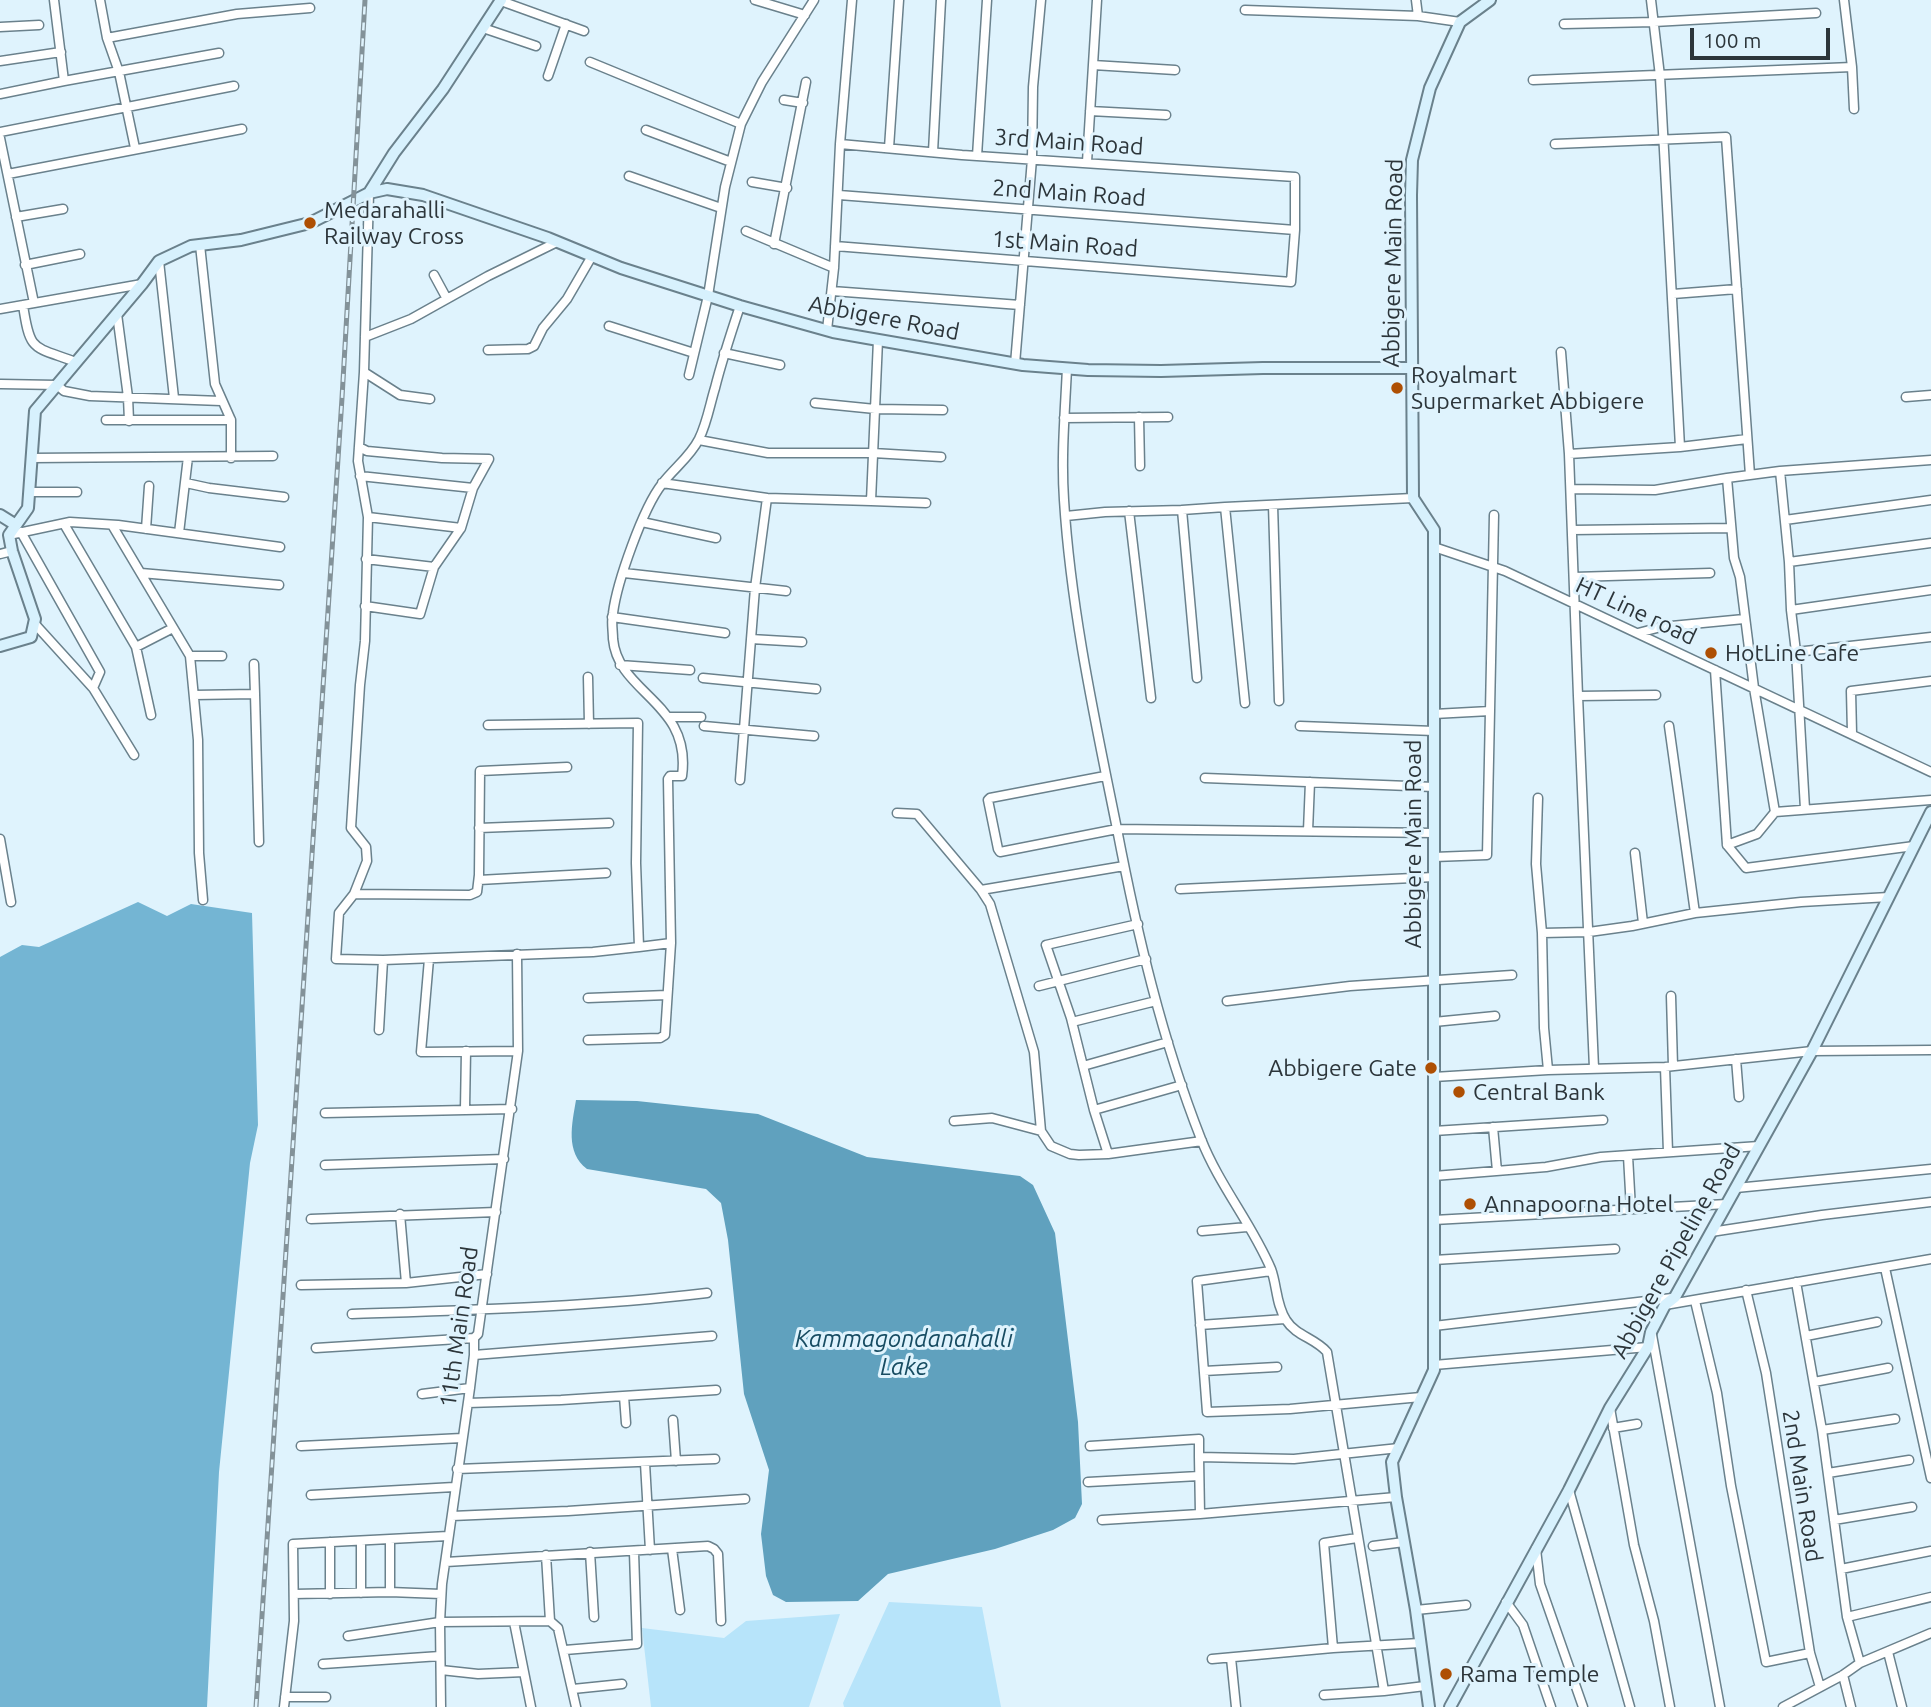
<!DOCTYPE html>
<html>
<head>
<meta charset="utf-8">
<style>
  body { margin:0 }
  #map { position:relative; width:1931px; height:1707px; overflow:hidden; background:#dff3fd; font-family:Ubuntu,sans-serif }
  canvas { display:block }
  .scale { position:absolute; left:1690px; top:28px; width:140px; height:32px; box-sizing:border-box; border:4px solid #2c353a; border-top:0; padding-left:9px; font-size:21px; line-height:24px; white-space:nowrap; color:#2c353a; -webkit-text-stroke:5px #dff3fd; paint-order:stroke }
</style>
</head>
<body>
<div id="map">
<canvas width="1931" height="1707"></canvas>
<div class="scale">100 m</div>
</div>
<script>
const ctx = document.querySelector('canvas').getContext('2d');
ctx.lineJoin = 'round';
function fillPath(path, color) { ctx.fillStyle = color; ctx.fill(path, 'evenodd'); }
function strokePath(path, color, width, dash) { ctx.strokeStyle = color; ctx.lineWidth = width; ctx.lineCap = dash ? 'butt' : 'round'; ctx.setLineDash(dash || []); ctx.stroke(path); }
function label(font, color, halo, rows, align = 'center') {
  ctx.font = font + ' Ubuntu,sans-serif'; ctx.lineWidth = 6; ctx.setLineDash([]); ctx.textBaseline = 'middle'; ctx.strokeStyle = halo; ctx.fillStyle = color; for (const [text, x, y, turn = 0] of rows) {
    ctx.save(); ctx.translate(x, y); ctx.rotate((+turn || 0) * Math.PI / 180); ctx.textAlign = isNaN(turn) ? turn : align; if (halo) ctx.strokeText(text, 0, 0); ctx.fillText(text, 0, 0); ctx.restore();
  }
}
const green = new Path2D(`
  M 889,1602 L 982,1607 L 1001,1707 L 844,1707 L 843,1703 Z
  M 840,1614 L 809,1707 L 651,1707 L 642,1628 L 724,1638 L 746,1621 Z`);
const forest = new Path2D(`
  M 138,902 L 167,916 L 191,904 L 252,913 L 258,1125 L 250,1163 L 219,1472 L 207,1707 L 0,1707 L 0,957 L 22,945 L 39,947 Z`);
const water = new Path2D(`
  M 576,1100 L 637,1101 L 758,1114 L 867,1157 L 1020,1176 L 1033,1185 L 1055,1233 L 1078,1422 L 1082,1504 L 1075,1518 L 1053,1530 L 995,1549 L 888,1574 L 858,1601 L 786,1602 L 773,1595 L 766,1576 L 761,1534 L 769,1470 L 744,1394 L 728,1240 L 721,1203 L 706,1189 L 587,1169 C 565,1152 572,1124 576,1100 Z`);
const street = new Path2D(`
  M 54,0 L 64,81 L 219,53
  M 100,0 L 107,38 L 119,72 L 135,148
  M 755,0 L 805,15
  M 1416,0 L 1418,16
  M 1651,0 L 1660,76 L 1680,447 L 1747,439
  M 501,1 L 584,31
  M 1245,10 L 1418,16 L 1460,22
  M 1564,24 L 1654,22 L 1816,13
  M 0,27 L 39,25
  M 483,28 L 536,46
  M 107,38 L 237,14 L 310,8
  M 0,61 L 61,52
  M 590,62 L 741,124
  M 1093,65 L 1175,70
  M 1852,67 L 1854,109
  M 548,76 L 566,24
  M 1533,80 L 1852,67 L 1844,0
  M 0,94 L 64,81
  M 784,100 L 803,103
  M 1090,111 L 1166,115
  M 646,130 L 731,162
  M 0,132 L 234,86
  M 0,138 L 34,303
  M 1555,144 L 1726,137 L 1750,475
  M 889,148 L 899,0
  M 933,152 L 941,0
  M 977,156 L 987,0
  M 1087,162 L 1097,0
  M 8,174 L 242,129
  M 629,176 L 721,208
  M 752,182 L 787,188
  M 839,195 L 1295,230
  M 16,217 L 63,209
  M 746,231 L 834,268
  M 774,244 L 806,82
  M 200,245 L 215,384 L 231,420 L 231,458
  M 835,246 L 1291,282 L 1295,230 L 1295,177 L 962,155 L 840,144
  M 159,261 L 174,398
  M 25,265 L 80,254
  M 434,275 L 447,299
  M 832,291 L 1020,305
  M 1673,294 L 1737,289
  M 23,305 C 30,353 33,346 76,362
  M 0,309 L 142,284
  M 117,314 L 128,397 L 129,421
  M 609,326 L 694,353
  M 827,330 L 834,268 L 840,144 L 852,0
  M 365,337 L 411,319 L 488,276 L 557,242
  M 878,340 L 871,501 L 926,503
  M 488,350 L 528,349 L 534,346 L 543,328 L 567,299 L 592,256
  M 1561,352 L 1569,454 L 1578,696 L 1656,695
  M 724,353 L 780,365
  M 1015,364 L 1032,159 L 1033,87 L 1041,0
  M 1067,368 C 1065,412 1061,456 1064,500 C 1071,611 1095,720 1117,829 C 1137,933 1162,1040 1201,1139 C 1219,1185 1252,1224 1271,1269 C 1277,1285 1276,1305 1286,1320 C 1296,1336 1315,1338 1327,1352 L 1384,1691 L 1425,1686
  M 364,372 L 369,193
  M 689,375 L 708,296 L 725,187 L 741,124 L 762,82 L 814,0
  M 1,384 L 57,385 L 64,391 L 90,396 L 221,401
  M 1906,397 L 1931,395
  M 815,403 L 875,409 L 943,410
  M 1139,417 L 1140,466
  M 1064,418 L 1168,417
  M 106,420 L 231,420
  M 699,440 L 768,453 L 873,453 L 941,457
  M 359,447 L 367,451 L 442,458 L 489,459 L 473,488 L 461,528 L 434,567 L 420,614 L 365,606
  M 1569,454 L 1680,447
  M 32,458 L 273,456
  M 1931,460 L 1780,471 L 1789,562 L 1791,610 L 1931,590
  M 1780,471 L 1727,478 L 1734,558 L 1740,577 L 1754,688 L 1775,812 L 1931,800
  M 360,476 L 473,488
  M 186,483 L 209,488 L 284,497
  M 662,483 L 767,498
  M 1571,489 L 1655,490 L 1727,478
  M 29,492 L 77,492
  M 1273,505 L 1279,701
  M 1225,507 L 1413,498
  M 1129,511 L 1151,698
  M 1066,516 L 1105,512 L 1182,510
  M 368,517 L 461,528
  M 1785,520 L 1931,500
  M 642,522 L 716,538
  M 64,524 L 136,647
  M 112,525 L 190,656 L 198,740 L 199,853 L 203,900
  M 146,529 L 149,486
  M 1572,530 L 1731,528
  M 21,532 L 100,672 L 93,688
  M 179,533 L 188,457
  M 9,535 L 70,522 L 118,525 L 280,547
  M 1434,547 L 1505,571 L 1931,772
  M 0,554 L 12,551
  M 366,559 L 434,567
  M 1789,562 L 1931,543
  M 141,573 L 279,585
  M 624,573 L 786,591
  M 1574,577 L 1710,573
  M 1791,610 L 1796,652 L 1931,637
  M 612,617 L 725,633
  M 34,623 L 93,688 L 134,755
  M 1638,633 L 1661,627 L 1744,619
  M 751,639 L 802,642
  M 1796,652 L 1805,809
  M 190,656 L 222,656
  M 254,664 L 255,694
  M 620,665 L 690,670
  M 1715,670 L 1727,845 L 1757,834 L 1775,812
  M 588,677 L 589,724
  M 703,678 L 816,689
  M 1197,678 L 1182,510 L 1225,507 L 1245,703
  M 194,695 L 255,694 L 259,842
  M 1578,696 L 1594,1068
  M 1434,714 L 1490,711 L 1494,515
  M 151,715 L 136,647 L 173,628
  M 668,717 L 701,717
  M 704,726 L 814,736
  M 1300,726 L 1434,731
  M 1669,726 L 1695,913
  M 1852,733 L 1851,691 L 1931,681
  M 1105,776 L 990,798 L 988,800 L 998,849 L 1000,852 L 1117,829 L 1434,833
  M 1205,778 L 1434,787
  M 740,780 L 755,588 L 767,498 L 871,501
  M 1538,798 L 1536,864 L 1542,933 L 1544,1028 L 1548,1070
  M 897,813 L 917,814 L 981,890 L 1124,866
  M 479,828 L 609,823
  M 1308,831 L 1310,782
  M 0,839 L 11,902
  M 1727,845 L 1746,868 L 1914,846
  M 1635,853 L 1643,923
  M 1434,857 L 1487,855 L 1490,711
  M 479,880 L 606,873
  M 1180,889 L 1434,877
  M 981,890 L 990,904 L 1034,1052 L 1041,1131 L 1051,1146 L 1070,1154 L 1079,1155 L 1108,1154 L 1202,1141
  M 354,894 L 470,895 L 477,892 L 479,875 L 480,771 L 567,767
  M 1542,933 L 1589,932 L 1632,926 L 1695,913 L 1801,902 L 1889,897
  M 639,947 L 671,943
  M 429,959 L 421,1052 L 518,1051
  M 383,960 L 336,959 L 339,913 L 354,894 L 367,861 L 366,847 L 351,828 L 360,685 L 365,641 L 368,517 L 358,461 L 364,372 L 400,395 L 430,399
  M 1039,986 L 1146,959
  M 1671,996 L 1673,1066
  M 588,998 L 667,995
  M 1227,1001 L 1350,986 L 1512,975
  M 1072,1022 L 1156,1001
  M 1434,1022 L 1495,1016
  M 379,1030 L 383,960 L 593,952 L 639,947 L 636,863 L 638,723 L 488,725
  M 588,1040 L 660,1038 L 665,1035 L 671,943 L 668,779 L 670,776 L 682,776 C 692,702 618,694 613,639 C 613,631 611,621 613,613 C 617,582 643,508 662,484 C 674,468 690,457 699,439 C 707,423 710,404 715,388 C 722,360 731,333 740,306
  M 1736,1059 L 1739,1097
  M 1083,1066 L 1168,1042
  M 1665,1067 L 1668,1152
  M 1434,1077 L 1548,1070 L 1665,1067 L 1812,1051 L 1931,1050
  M 465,1109 L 466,1051
  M 1094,1110 L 1182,1085
  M 325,1113 L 512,1109
  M 954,1121 L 992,1118 L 1041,1131
  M 1493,1127 L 1497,1171
  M 1434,1131 L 1603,1120
  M 1108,1154 L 1094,1110 L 1071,1018 L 1046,945 L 1138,924
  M 1628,1156 L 1631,1209
  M 325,1165 L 504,1159
  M 1434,1176 L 1546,1167 L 1601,1157 L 1759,1146
  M 1736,1188 L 1931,1169
  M 400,1214 L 406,1283
  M 311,1219 L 496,1212
  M 1434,1220 L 1727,1204
  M 1202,1231 L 1247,1227
  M 1711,1232 L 1822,1215 L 1931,1202
  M 1434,1260 L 1615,1249
  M 1885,1268 L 1931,1478
  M 1271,1271 L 1197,1281 L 1207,1412 L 1290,1409 L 1421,1397
  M 1796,1282 L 1822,1430 L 1895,1419
  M 301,1285 L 406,1283 L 487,1274
  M 1746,1290 L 1766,1373 L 1810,1653 L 1820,1687
  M 1695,1301 L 1717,1393 L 1731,1486 L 1766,1662 L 1810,1653
  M 1665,1305 L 1931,1259
  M 352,1314 C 471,1310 589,1307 707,1293
  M 1200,1325 L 1285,1319
  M 1434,1326 L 1672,1298
  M 1652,1335 L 1720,1707
  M 1806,1336 L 1877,1322
  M 316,1348 L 474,1338
  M 474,1355 L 712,1336
  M 1434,1365 L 1648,1347
  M 1204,1371 L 1277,1367
  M 1814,1382 L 1888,1368
  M 422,1394 L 470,1388
  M 624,1396 L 626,1423
  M 468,1403 L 561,1400 L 716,1390
  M 1610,1408 L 1634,1545 L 1654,1621 L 1670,1707
  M 673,1420 L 676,1461
  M 1613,1428 L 1637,1424
  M 1822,1430 L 1847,1617 L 1860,1663
  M 301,1446 L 462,1438
  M 1090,1446 L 1199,1439 L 1199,1457 L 1294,1459 L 1399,1448
  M 645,1463 L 650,1550
  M 457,1469 L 715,1459
  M 1828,1473 L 1909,1460
  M 1088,1482 L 1199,1476
  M 1569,1490 L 1630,1707
  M 311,1495 L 454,1487
  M 1200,1514 L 1396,1497
  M 452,1516 L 568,1511 L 745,1499
  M 1102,1520 L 1200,1514 L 1199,1457
  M 1834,1520 L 1912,1507
  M 1357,1538 L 1324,1543 L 1333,1648 L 1420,1643
  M 361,1541 L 361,1593
  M 330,1542 L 330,1594
  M 1373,1546 L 1404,1542
  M 672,1549 L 680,1610
  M 1536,1549 L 1540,1584 L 1583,1707
  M 590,1552 L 594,1617
  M 546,1555 L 550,1621
  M 446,1562 L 708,1546 L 714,1549 L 718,1554 L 721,1621
  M 1841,1569 L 1931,1551
  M 390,1592 L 390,1539
  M 294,1594 L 390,1592 L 441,1594
  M 1506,1602 L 1523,1625 L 1551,1707
  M 1416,1610 L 1466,1605
  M 1847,1617 L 1931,1597
  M 514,1622 L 531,1707
  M 348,1636 L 440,1622 L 550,1621 L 558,1628 L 576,1707
  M 565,1650 L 637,1644 L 634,1552
  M 1888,1652 L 1902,1707
  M 1231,1658 L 1236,1707
  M 1212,1659 L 1333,1648
  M 323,1664 L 440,1656
  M 441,1670 L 478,1674 L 524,1672
  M 1843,1675 L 1851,1707
  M 573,1689 L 622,1684
  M 1324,1695 L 1384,1691
  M 285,1697 L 326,1697
  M 284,1707 L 294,1621 L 293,1544 L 448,1536
  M 441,1707 L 440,1622 L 442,1584 L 470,1388 L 474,1355 L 474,1338 L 478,1334 L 518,1051 L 517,954
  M 1783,1707 L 1843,1675 L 1860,1663 L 1931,1633`);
const secondary = new Path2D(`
  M 369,193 L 394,153 L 443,89 L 501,0
  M 0,515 L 16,525
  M 0,646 L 31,637 L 35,619 L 12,551 L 9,535 L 28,508 L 35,411 L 142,284 L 159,261 L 191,246 L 241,240 L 310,223 L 369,193 L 387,189 L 423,195 L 548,238 L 621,268 L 740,306 L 833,332 L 867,338 L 1023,365 L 1088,370 L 1161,371 L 1263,368 L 1412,368
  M 1429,1707 L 1416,1610 L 1396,1497 L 1392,1462 L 1434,1370 L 1434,530 L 1413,498 L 1411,195 L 1412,160 L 1430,88 L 1460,22 L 1490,0
  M 1450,1707 L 1569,1490 L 1610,1408 L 1648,1347 L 1651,1332 L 1665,1305 L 1675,1297 L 1812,1051 L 1931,812`);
const rail = new Path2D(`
  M 256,1707 L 342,398 L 365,0`);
const markers = [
  [310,223,7,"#ae4f03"],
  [1397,388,7,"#ae4f03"],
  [1711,653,7,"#ae4f03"],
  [1431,1068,7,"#ae4f03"],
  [1459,1092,7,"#ae4f03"],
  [1470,1204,7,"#ae4f03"],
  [1446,1674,7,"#ae4f03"]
];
const streetNames = [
  ["3rd Main Road",1069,142,4],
  ["2nd Main Road",1069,193,4],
  ["1st Main Road",1065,244,4],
  ["Abbigere Main Road",1393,263,-89],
  ["Abbigere Road",884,318,11],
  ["HT Line road",1636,611,25],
  ["Abbigere Main Road",1413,844,-90],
  ["Abbigere Pipeline Road",1676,1251,-61],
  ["11th Main Road",459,1327,-82],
  ["2nd Main Road",1802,1486,81]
];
const poiNames = [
  ["Medarahalli",324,210],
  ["Railway Cross",324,236],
  ["Royalmart",1411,375],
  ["Supermarket Abbigere",1411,401],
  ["HotLine Cafe",1725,653],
  ["Abbigere Gate",1417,1068,"right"],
  ["Central Bank",1473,1092],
  ["Annapoorna Hotel",1484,1204],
  ["Rama Temple",1460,1674]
];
const waterNames = [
  ["Kammagondanahalli",904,1339],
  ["Lake",904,1367]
];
fillPath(green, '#b7e4fa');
fillPath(forest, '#74b5d3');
fillPath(water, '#60a1be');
strokePath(street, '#6a818c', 11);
strokePath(secondary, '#6a818c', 14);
strokePath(street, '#fff', 8);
strokePath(secondary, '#d7f1fd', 10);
strokePath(rail, '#839299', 5);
strokePath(rail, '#dff3fd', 2.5, [8]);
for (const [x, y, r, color] of markers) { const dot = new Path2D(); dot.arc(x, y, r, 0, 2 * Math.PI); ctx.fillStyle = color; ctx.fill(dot); strokePath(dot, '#dff3fd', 2.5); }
label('23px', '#2c353a', '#dff3fd', streetNames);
label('23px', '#2c353a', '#dff3fd', poiNames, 'left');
label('italic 24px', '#174c62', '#dff3fd', waterNames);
</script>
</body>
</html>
